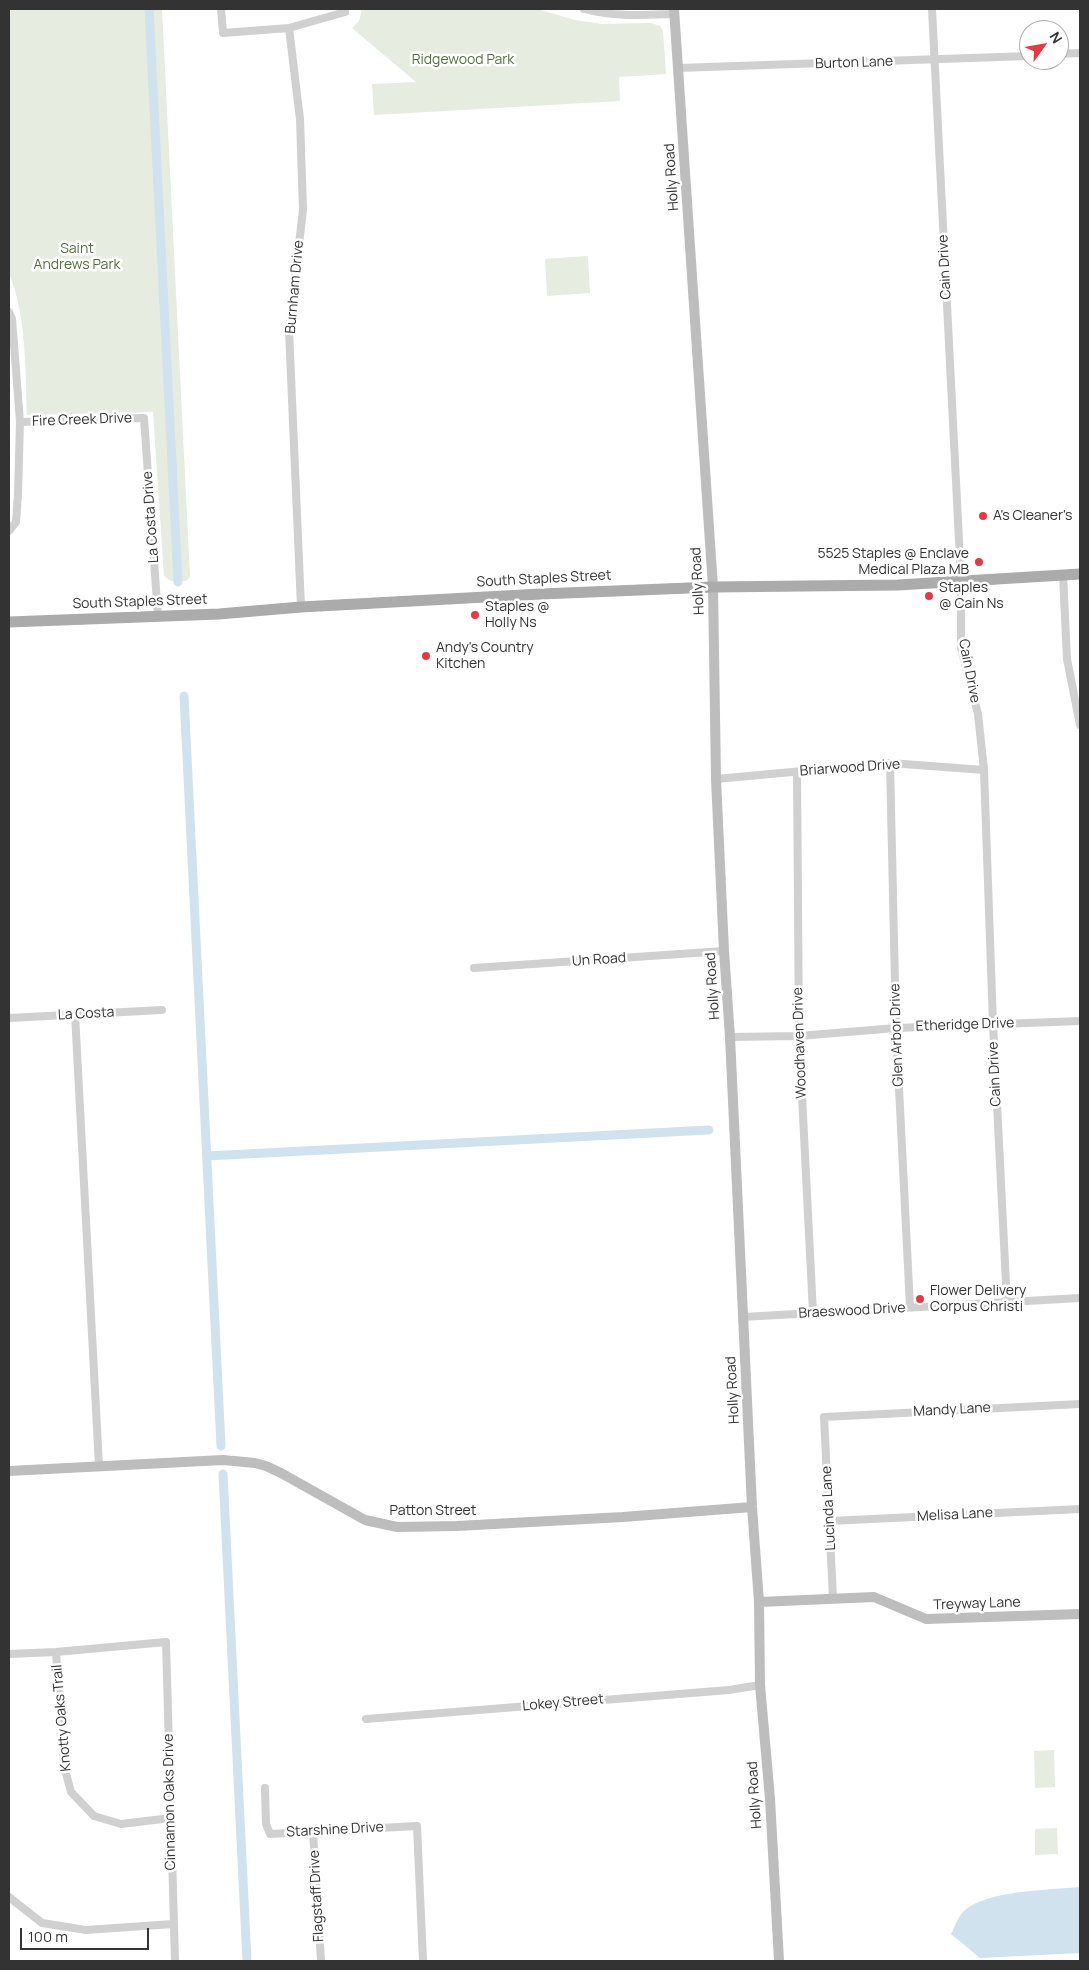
<!DOCTYPE html>
<html>
<head>
<meta charset="utf-8">
<style>
  body { margin:0 }
  #map { position:relative; width:1089px; height:1970px; overflow:hidden; background:#fff; font-family:Manrope,sans-serif }
  canvas { display:block }
  .frame { position:absolute; inset:0; border:10px solid #333; pointer-events:none }
  .north { position:absolute; left:1019px; top:20px; width:50px; height:50px; box-sizing:border-box; background:#fff; border:1px solid #adadad; border-radius:50%; rotate:58deg; font-size:14px; font-weight:700; line-height:20px; text-align:center; color:#333 }
  .north::after { content:''; display:block; margin:auto; width:18px; height:22px; background:#e63946; clip-path:polygon(50% 0,100% 100%,50% 72%,0 100%) }
  .scale { position:absolute; left:20px; top:1928px; width:129px; height:22px; box-sizing:border-box; border:2px solid #333; border-top:0; padding-left:6px; font-size:15px; line-height:18px; white-space:nowrap; color:#333; -webkit-text-stroke:4px #fff; paint-order:stroke }
</style>
</head>
<body>
<div id="map">
<canvas width="1089" height="1970"></canvas>
<div class="frame"></div>
<div class="north">N</div>
<div class="scale">100 m</div>
</div>
<script>
const ctx = document.querySelector('canvas').getContext('2d');
ctx.lineJoin = 'round';
function fillPath(path, color) { ctx.fillStyle = color; ctx.fill(path, 'evenodd'); }
function strokePath(path, color, width, dash) { ctx.strokeStyle = color; ctx.lineWidth = width; ctx.lineCap = dash ? 'butt' : 'round'; ctx.setLineDash(dash || []); ctx.stroke(path); }
function label(font, color, halo, rows, align = 'center') {
  ctx.font = font + ' Manrope,sans-serif'; ctx.lineWidth = 5; ctx.setLineDash([]); ctx.textBaseline = 'middle'; ctx.strokeStyle = halo; ctx.fillStyle = color; for (const [text, x, y, turn = 0] of rows) {
    ctx.save(); ctx.translate(x, y); ctx.rotate((+turn || 0) * Math.PI / 180); ctx.textAlign = isNaN(turn) ? turn : align; if (halo) ctx.strokeText(text, 0, 0); ctx.fillText(text, 0, 0); ctx.restore();
  }
}
const green = new Path2D(`
  M 9,9 L 162,9 L 190,577 L 186,581 L 171,581 L 164,576 L 153,412 L 27,415 C 25,367 27,318 9,273 Z
  M 362,9 L 537,9 L 575,20 L 602,24 L 651,23 L 660,26 L 663,31 L 666,74 L 619,77 L 620,101 L 374,115 L 372,84 L 416,82 L 352,28 L 359,21 Z
  M 588,256 L 590,293 L 547,296 L 545,259 Z
  M 1054,1750 L 1055,1787 L 1035,1788 L 1034,1751 Z
  M 1057,1828 L 1058,1854 L 1035,1855 L 1035,1829 Z`);
const water = new Path2D(`
  M 1080,1887 L 1080,1953 L 980,1958 L 951,1934 C 955,1927 958,1916 964,1911 C 987,1890 1050,1890 1080,1887 Z`);
const canal = new Path2D(`
  M 149,9 L 178,582
  M 184,696 L 221,1446
  M 207,1156 L 709,1130
  M 223,1474 L 247,1961`);
const street = new Path2D(`
  M 221,9 L 223,33 L 289,28 L 345,12 L 344,9
  M 584,9 C 614,17 644,15 674,14
  M 932,9 L 961,580 L 961,648 L 978,714 L 984,770 L 993,1024 L 1007,1303
  M 289,28 L 300,119 L 303,210 L 289,330 L 301,607
  M 1059,54 L 1080,53
  M 678,68 L 1029,56
  M 9,312 L 12,319 L 20,422 L 18,494 L 16,522 L 9,531
  M 20,422 L 144,418 L 158,617
  M 1063,575 L 1067,659 L 1080,725
  M 890,763 L 896,1028 L 910,1307
  M 797,772 L 799,1036 L 813,1313
  M 716,779 L 890,763 L 984,770
  M 474,968 L 724,951
  M 75,1014 L 99,1466
  M 9,1018 L 162,1010
  M 730,1037 L 799,1036 L 896,1028 L 1080,1021
  M 743,1317 L 1080,1298
  M 830,1521 L 1080,1509
  M 833,1598 L 824,1417 L 1080,1404
  M 56,1652 L 64,1766 L 71,1792 L 94,1816 L 121,1824 L 171,1818
  M 9,1654 L 56,1652 L 166,1642 L 175,1961
  M 366,1719 L 729,1690 L 760,1685
  M 265,1788 L 266,1824 L 270,1834 L 417,1826 L 423,1961
  M 313,1832 L 321,1961
  M 9,1897 L 42,1923 L 86,1930 L 173,1924`);
const secondary = new Path2D(`
  M 674,9 L 713,587 L 716,779 L 724,951 L 730,1037 L 752,1507 L 759,1602 L 760,1685 L 770,1799 L 779,1961
  M 9,1471 L 223,1460 L 255,1463 L 266,1466 L 281,1473 L 365,1520 L 397,1527 L 457,1526 L 623,1517 L 752,1507
  M 759,1602 L 874,1597 L 926,1619 L 1080,1614`);
const primary = new Path2D(`
  M 9,622 L 219,614 L 301,607 L 541,594 L 713,587 L 898,585 L 1080,574`);
const markers = [
  [983,516,5,"#e63946"],
  [979,562,5,"#e63946"],
  [929,596,5,"#e63946"],
  [475,615,5,"#e63946"],
  [426,656,5,"#e63946"],
  [920,1299,5,"#e63946"]
];
const parkNames = [
  ["Ridgewood Park",463,60],
  ["Saint",77,249],
  ["Andrews Park",77,265]
];
const streetNames = [
  ["Burton Lane",854,63,-2],
  ["Holly Road",672,177,-94],
  ["Cain Drive",945,267,-93],
  ["Burnham Drive",295,287,-85],
  ["Fire Creek Drive",82,420,-2],
  ["La Costa Drive",151,517,-94],
  ["South Staples Street",544,579,-3],
  ["Holly Road",698,581,-93],
  ["South Staples Street",140,602,-2],
  ["Cain Drive",969,671,79],
  ["Briarwood Drive",850,768,-4],
  ["Un Road",599,960,-4],
  ["Holly Road",713,986,-94],
  ["La Costa",86,1014,-3],
  ["Etheridge Drive",965,1025,-2],
  ["Glen Arbor Drive",897,1035,-92],
  ["Woodhaven Drive",800,1043,-92],
  ["Cain Drive",995,1074,-93],
  ["Braeswood Drive",852,1311,-3],
  ["Holly Road",733,1390,-93],
  ["Mandy Lane",952,1410,-3],
  ["Lucinda Lane",829,1508,-93],
  ["Patton Street",433,1511],
  ["Melisa Lane",955,1515,-3],
  ["Treyway Lane",977,1604,-2],
  ["Lokey Street",563,1703,-5],
  ["Knotty Oaks Trail",62,1718,-95],
  ["Holly Road",755,1795,-94],
  ["Cinnamon Oaks Drive",170,1802,-91],
  ["Starshine Drive",335,1830,-3],
  ["Flagstaff Drive",317,1896,-93]
];
const poiNames = [
  ["A's Cleaner's",993,516],
  ["5525 Staples @ Enclave",969,554,"right"],
  ["Medical Plaza MB",969,570,"right"],
  ["Staples",939,588],
  ["@ Cain Ns",939,604],
  ["Staples @",485,607],
  ["Holly Ns",485,623],
  ["Andy's Country",436,648],
  ["Kitchen",436,664],
  ["Flower Delivery",930,1291],
  ["Corpus Christi",930,1307]
];
fillPath(green, '#e6ecdf');
fillPath(water, '#cfe2ee');
strokePath(canal, '#cfe2ee', 9);
strokePath(street, '#d0d0d0', 8);
strokePath(secondary, '#bdbdbd', 10);
strokePath(primary, '#ababab', 11);
for (const [x, y, r, color] of markers) { const dot = new Path2D(); dot.arc(x, y, r, 0, 2 * Math.PI); ctx.fillStyle = color; ctx.fill(dot); strokePath(dot, '#fff', 2); }
label('14px', '#56703f', '#fff', parkNames);
label('14px', '#333', '#fff', streetNames);
label('14px', '#333', '#fff', poiNames, 'left');
</script>
</body>
</html>
